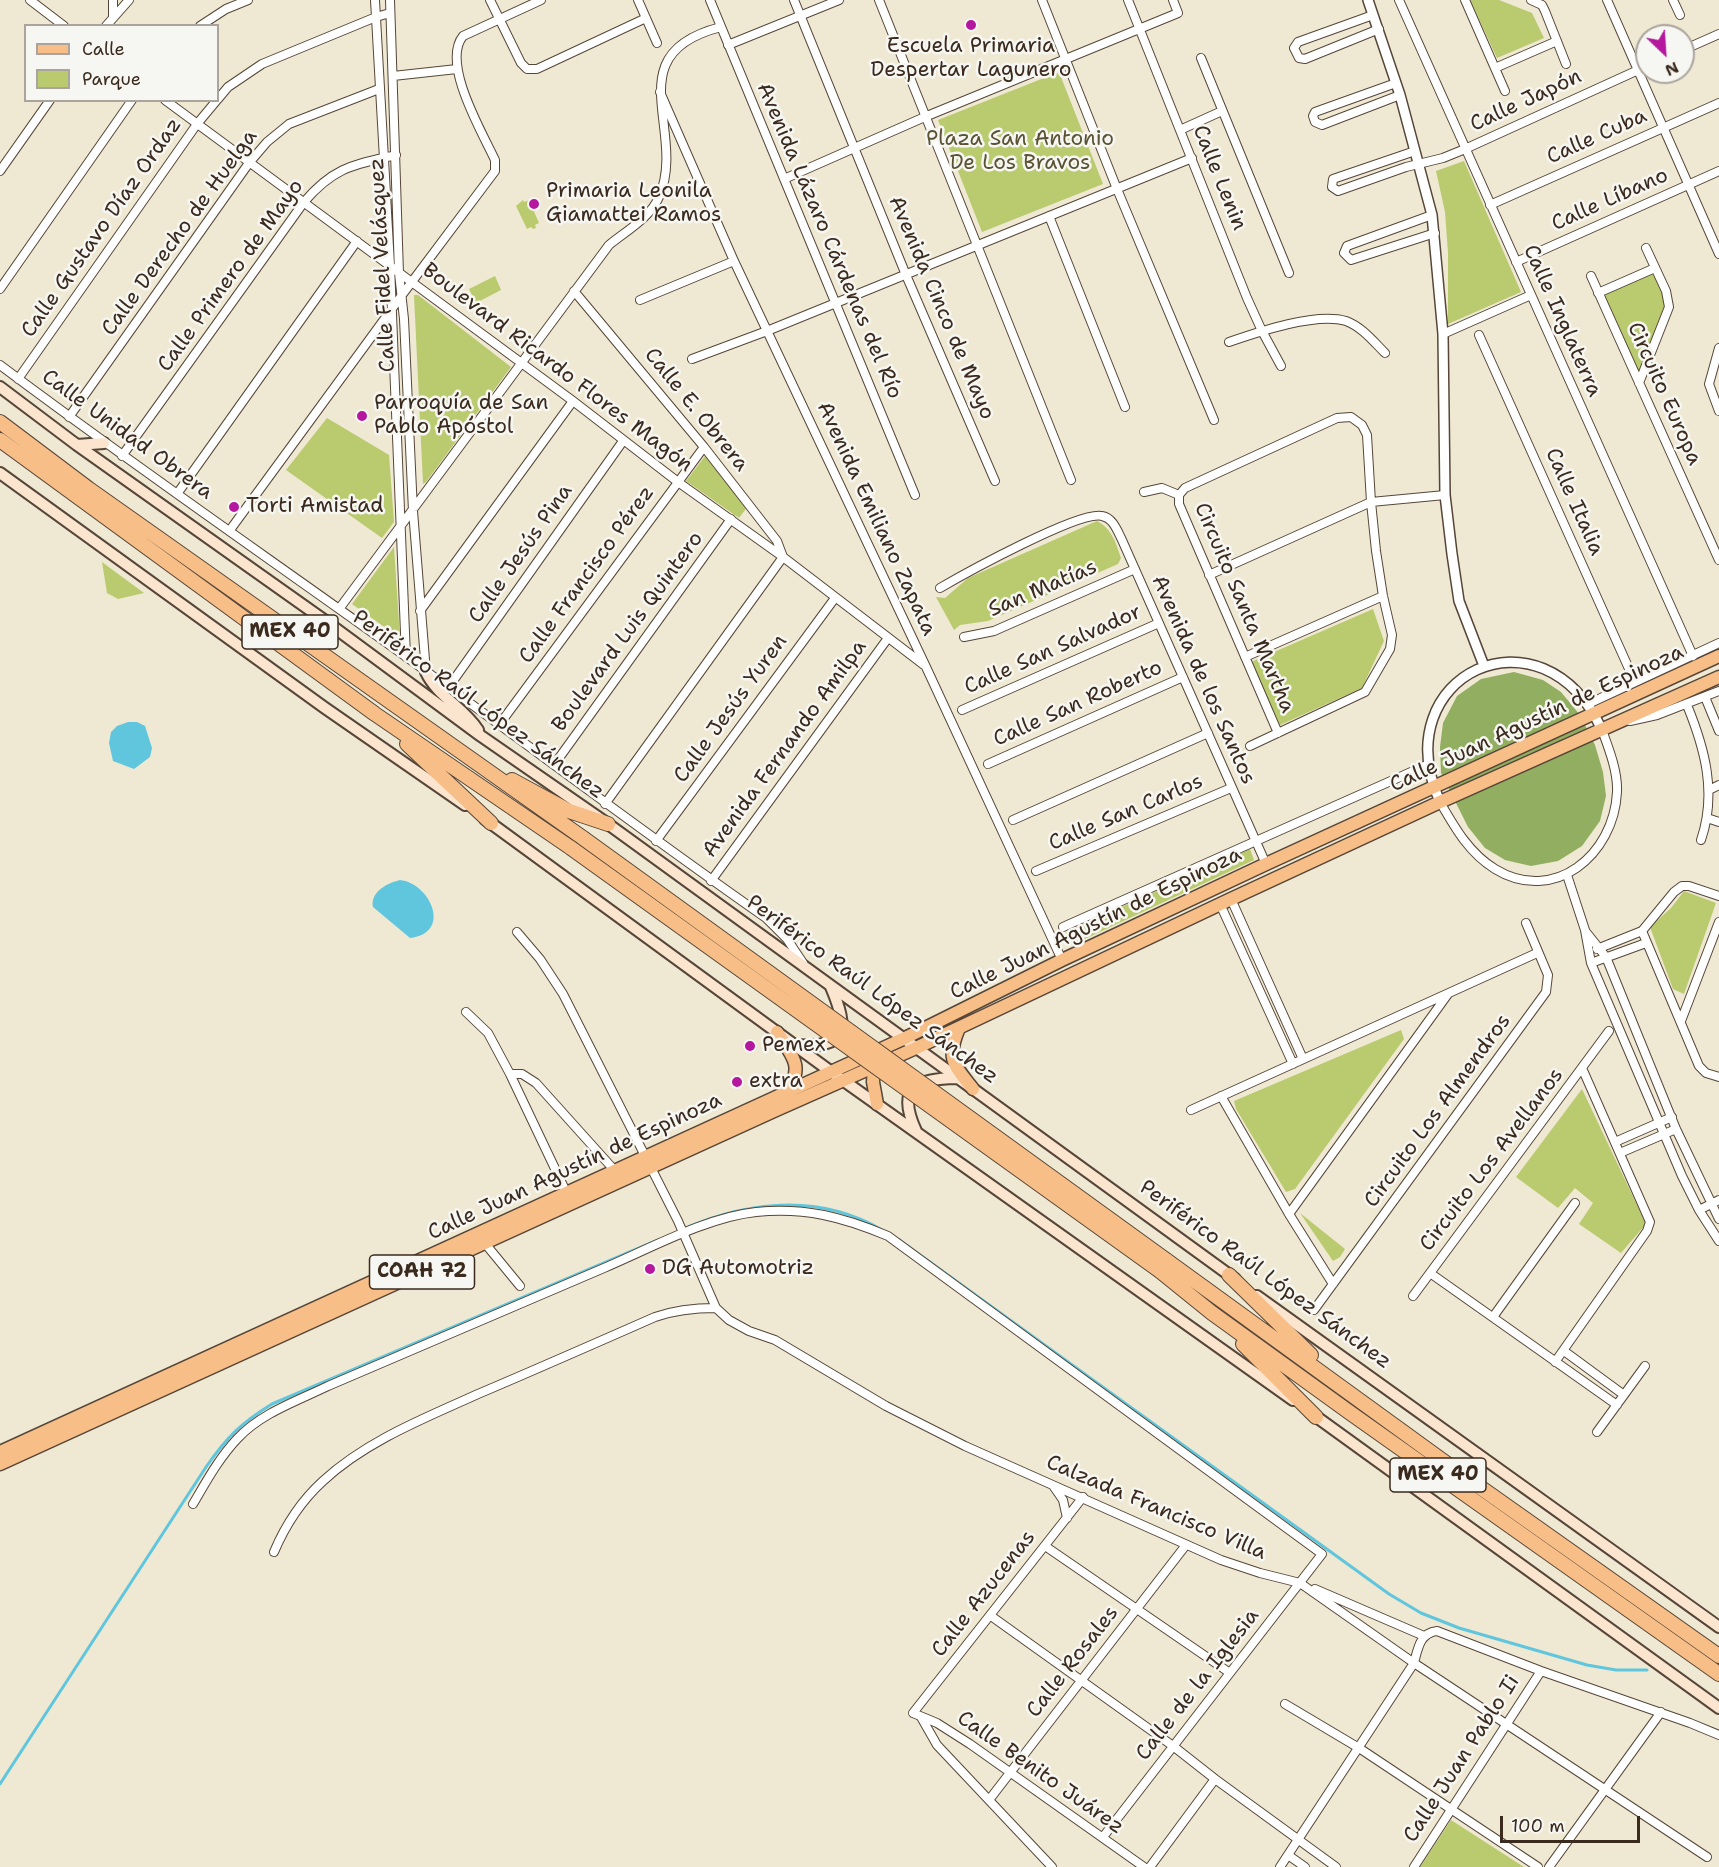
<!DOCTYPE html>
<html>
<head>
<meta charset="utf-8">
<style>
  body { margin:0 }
  #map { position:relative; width:1719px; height:1867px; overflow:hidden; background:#efe8d2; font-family:"Shantell Sans",sans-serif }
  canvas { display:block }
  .legend { position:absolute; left:24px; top:24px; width:195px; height:78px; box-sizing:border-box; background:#f6f6f2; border:2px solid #aba49d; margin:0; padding:8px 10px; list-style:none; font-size:18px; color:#3b2a1e }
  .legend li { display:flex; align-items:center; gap:12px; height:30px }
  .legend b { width:30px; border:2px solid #aba49d }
  .north { position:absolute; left:1635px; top:24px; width:60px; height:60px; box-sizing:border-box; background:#f6f6f2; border:2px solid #aba49d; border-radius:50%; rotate:155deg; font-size:16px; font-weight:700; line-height:24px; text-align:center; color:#3b2a1e }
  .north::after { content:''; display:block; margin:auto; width:21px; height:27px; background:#b5179e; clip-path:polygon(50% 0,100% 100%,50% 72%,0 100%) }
  .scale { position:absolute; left:1500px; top:1816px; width:140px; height:27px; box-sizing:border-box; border:3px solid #3b2a1e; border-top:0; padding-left:8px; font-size:18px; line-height:21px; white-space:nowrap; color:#3b2a1e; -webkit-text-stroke:4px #f6f6f2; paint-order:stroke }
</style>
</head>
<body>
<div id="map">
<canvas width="1719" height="1867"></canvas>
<ul class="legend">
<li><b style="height:8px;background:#f7be87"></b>Calle</li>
<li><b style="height:16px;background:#b9cb6e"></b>Parque</li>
</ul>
<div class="north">N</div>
<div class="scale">100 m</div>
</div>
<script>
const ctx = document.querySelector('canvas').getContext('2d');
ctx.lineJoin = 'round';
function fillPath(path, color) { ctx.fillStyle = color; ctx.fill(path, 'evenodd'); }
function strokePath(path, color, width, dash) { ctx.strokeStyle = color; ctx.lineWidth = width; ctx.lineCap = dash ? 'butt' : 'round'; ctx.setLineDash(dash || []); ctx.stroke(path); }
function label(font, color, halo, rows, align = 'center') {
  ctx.font = font + ' "Shantell Sans",sans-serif'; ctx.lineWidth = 5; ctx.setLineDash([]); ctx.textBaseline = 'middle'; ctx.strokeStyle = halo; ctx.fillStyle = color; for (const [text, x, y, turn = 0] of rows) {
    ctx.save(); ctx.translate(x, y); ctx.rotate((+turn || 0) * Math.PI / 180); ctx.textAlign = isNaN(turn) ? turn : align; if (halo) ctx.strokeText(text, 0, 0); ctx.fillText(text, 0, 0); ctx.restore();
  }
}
const green = new Path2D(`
  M 1470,0 L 1499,0 L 1532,13 L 1544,38 L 1497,58 Z
  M 1059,72 L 1103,184 L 982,232 L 938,120 Z
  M 1464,161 L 1521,292 L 1448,324 L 1448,253 L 1445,212 L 1436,171 Z
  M 523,200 L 524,202 L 529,200 L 539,223 L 535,225 L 536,228 L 533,229 L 531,227 L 527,229 L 516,206 Z
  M 1654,273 L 1667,303 L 1639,375 L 1602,294 Z
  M 495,276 L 501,290 L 476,303 L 469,289 Z
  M 414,295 L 418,295 L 511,367 L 426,482 L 423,484 Z
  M 327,418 L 389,455 L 394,522 L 382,538 L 286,470 Z
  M 705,456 L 748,506 L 739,518 L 686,481 Z
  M 1097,521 C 1112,529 1116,543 1121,558 L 1118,564 L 988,621 L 960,625 L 954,630 L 936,597 L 945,598 L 968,578 Z
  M 394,547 L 400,638 L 352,604 Z
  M 102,562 L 144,593 L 118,599 L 107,593 Z
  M 1373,609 L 1384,641 L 1362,688 L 1280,725 L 1251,662 Z
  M 1250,849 L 1254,860 L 1072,945 L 1066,932 Z
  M 1684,891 L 1716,903 L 1684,994 L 1673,989 L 1650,927 L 1671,908 Z
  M 1401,1030 L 1404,1039 L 1295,1189 L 1286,1192 L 1236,1109 L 1234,1101 Z
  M 1582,1089 L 1646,1224 L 1621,1253 L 1579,1224 L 1593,1203 L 1575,1188 L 1558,1208 L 1516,1177 Z
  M 1300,1213 L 1345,1249 L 1340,1257 L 1333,1261 Z
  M 1451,1820 L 1524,1867 L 1420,1867 Z`);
const forest = new Path2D(`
  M 1514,672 L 1543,680 L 1561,692 L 1580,715 L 1595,745 L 1603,772 L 1606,796 L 1600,821 L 1582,846 L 1558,861 L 1531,866 L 1505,860 L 1485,848 L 1468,827 L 1441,773 L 1440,747 L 1443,723 L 1457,696 L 1481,679 Z`);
const water = new Path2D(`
  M 128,722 L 137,722 L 145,726 L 152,748 L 150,757 L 134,769 L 113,761 L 109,743 L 111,732 L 117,726 Z
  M 400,880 C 430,883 453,933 410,938 L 373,907 C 370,892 387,883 400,880 Z`);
const stream = new Path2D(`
  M 683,1229 C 749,1201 818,1193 882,1230
  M 898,1239 L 1389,1594 L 1421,1613 L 1459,1628 L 1504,1641 L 1587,1665 L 1616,1670 L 1647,1670
  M 0,1784 L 206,1467 C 227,1437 241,1423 272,1404 L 658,1240`);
const minor = new Path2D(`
  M 30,0 L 64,26
  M 113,0 L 113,16
  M 375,0 L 390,265 L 406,657
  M 390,0 L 399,273 L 404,319 L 413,511 L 426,672
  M 490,0 L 521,63 L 527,69 L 537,69 L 646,18
  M 638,0 L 657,43
  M 710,0 L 915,495
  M 794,0 L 906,275 L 995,481
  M 879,0 L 1071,480
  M 1042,0 L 1117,189 L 1214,420
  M 1128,0 L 1247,298 L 1262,331 L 1281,366
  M 1399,0 L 1693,656
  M 1465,0 L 1505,91
  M 1531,0 L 1542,5 L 1545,11 L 1566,64
  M 1607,0 L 1719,254
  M 1673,0 L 1680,15
  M 1373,15 L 1298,42 L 1294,48 L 1299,58 L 1305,59 L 1379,29
  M 106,26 L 129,0
  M 200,26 L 226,9 L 248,0
  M 728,45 L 839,0
  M 1683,50 L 1719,34
  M 1201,58 L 1289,273
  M 1495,68 L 1557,41
  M 393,76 L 457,69
  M 1396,83 L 1315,112 L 1313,116 L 1315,122 L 1322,125 L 1400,95
  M 660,92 L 734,261 L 926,667 L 1062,960
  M 218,99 L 228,87 L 262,64 L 376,17 L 390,13
  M 165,100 L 573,401 L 678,482 L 783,557 L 924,665
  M 1180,130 L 1222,111
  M 1415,151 L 1333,179 L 1332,187 L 1338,191 L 1406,167 L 1443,158 L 1465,149 L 1647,66
  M 0,171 L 50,100
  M 784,179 L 927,116 L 1178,13 L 1173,0
  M 1490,205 L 1719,103
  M 1432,215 L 1347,246 L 1344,253 L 1351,260 L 1435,233
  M 1049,216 L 1125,407
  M 1516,262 L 1719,171
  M 1591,276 L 1719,560
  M 0,289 L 132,100
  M 574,291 L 704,447 L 777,541 L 783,557 L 605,804
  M 1598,293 L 1655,268
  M 640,300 L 734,261
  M 1443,334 L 1531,295
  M 1479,335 L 1630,671 L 1631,684
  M 1229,342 C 1258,332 1316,312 1346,321 C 1362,327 1373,341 1385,353
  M 1719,348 L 1709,384 L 1719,411
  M 692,359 L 767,331 L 1192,158
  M 0,365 C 133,465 270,559 405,656 C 526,743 644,833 766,918 L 787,939 L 803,963
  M 18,379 L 197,124 L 217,100
  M 1639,383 L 1669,307 L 1666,291 L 1646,248
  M 69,417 L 249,163 L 267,142 L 289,124 L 379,89
  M 122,456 L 304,202 C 334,167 353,165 396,155
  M 1144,492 L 1162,488 L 1179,495
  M 177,494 L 357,241
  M 230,530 L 402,295 L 495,171 L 495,160 C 482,132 441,63 463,36 L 541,0
  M 1209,575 L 1371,502 L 1445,495
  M 940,588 C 964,574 1080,510 1102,516 C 1113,518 1117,530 1122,540 L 1266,864
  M 339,609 L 609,245 C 626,231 650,218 659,197 C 688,131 615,54 721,27
  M 420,611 L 573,401
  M 964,637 L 994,631 L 1135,569
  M 1245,657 L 1383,596
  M 448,688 L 623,441
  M 1705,697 L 1719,731
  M 1588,704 L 1719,643
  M 1687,705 C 1705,749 1717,793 1701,840
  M 962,710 L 1159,623
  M 1630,721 L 1657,715 L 1719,691
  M 499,725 L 704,447
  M 1250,746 L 1365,692 L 1390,649 L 1392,635 L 1383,596 L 1376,551 L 1371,502 L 1367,435 L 1362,425 L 1351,417 L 1337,418 L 1185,488 L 1179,495 L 1179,504 L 1278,733
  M 988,764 L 1183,677
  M 554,765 L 731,519
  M 1709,790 L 1719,785
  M 1440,802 C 1455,828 1469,853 1495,869 C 1554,905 1614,855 1617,792 C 1618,772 1609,749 1602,730
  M 1707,818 L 1719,822
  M 1013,820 L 1208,733
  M 656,841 L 835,598
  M 1036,871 L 1231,788
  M 1567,875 L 1585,930 L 1591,963 L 1682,1176 L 1699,1210 L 1719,1241
  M 711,881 L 888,638
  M 1231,899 L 1303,1059
  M 1220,904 L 1293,1064
  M 1063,927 L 1429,764
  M 1642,931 L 1699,1066 L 1706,1073 L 1719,1077
  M 517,932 L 540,959 L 563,994 L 678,1221 L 716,1308 L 729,1320 L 749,1331 L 775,1340 L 886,1406 L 965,1446 L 1221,1560 L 1260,1573 L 1300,1583 L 1414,1663 L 1707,1857
  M 1586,932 L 1606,957 L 1676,1129 L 1719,1219
  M 1597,949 L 1642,931 L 1674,892 L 1682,886 L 1689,886 L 1719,896
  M 1591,963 L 1646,943
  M 466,1012 L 488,1033 L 510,1074 L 568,1196
  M 1681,1021 L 1719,922
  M 510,1074 L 522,1074 L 536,1083 L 616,1172
  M 1221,1096 L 1289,1214 L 1333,1284
  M 1191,1110 L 1537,953
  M 1615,1142 L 1672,1117
  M 1620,1153 L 1676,1129
  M 1699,1210 L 1719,1200
  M 1289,1214 L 1448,994
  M 483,1241 L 520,1286
  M 1430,1273 L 1617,1405
  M 1413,1296 L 1609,1031
  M 1314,1310 L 1546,992 L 1548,975 L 1526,923
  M 1493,1317 L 1575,1203
  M 1564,1351 L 1624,1395
  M 1555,1362 L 1647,1231 L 1650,1222 L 1582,1068
  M 1597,1432 L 1645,1366
  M 1054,1487 L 1063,1500 L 1067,1518
  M 1083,1497 L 913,1713 L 937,1723 L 970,1744 L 1144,1867
  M 193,1504 C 206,1482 219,1458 237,1439 C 261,1413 297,1401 328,1386 C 420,1347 512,1308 604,1268 C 649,1249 707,1217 756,1212 C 805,1207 843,1217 888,1236 L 1322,1554 L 1103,1837
  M 1045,1546 L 1230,1673
  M 274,1552 C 285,1526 301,1501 323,1481 C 366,1441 425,1418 478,1394 C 537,1369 596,1343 655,1317 C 675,1310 694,1308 716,1308
  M 1315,1589 L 1424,1636
  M 991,1616 L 1173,1746 L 1215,1779 L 1336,1867
  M 1285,1704 L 1359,1748 L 1538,1867
  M 921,1717 L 937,1745 L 1052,1867
  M 989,1800 L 1186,1545
  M 1288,1855 L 1305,1867
  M 1150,1867 L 1215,1779
  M 1280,1867 L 1414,1663 C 1418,1648 1420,1633 1437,1631 L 1541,1671 L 1690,1723 L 1719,1735
  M 1414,1867 L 1541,1671
  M 1549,1867 L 1661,1712`);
const tertiary = new Path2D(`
  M 1368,0 L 1400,95 L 1432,215 L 1443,334 L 1445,495 L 1452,554 L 1459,601 L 1484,666
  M 1440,802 C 1383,675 1542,600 1602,730`);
const secondary = new Path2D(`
  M 0,387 L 77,445 L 324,620 L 481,736 L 608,824 L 1235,1279
  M 77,445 L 104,443
  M 0,473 L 325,708 L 465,805
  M 426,672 C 437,696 463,707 478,730
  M 485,819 L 830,1071 L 1293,1400
  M 795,1045 C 848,1049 849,1029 831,987
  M 916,1131 C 896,1087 915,1079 957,1078
  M 1257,1296 L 1719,1627
  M 1311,1413 L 1719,1708`);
const primary = new Path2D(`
  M 959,1028 C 946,1058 953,1064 973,1089
  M 777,1032 C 790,1053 805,1066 788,1089
  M 874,1068 L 873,1082 L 877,1104
  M 0,1452 L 903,1039 L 1062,960 L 1266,864 L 1719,656
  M 0,1464 L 774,1111 L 916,1048 L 1231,899 L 1440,802 L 1719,677`);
const motorway = new Path2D(`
  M 0,422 L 89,489 L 583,838
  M 0,440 L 375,714 L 571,848
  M 407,744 L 491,823
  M 512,780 L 569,811 L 608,824
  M 1166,1260 L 1443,1461 L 1719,1656
  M 1160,1271 L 1212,1313 L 1349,1412 L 1719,1674
  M 1229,1275 L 1311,1355
  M 1243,1344 L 1316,1417`);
const motorwayBridge = new Path2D(`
  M 583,838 L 1166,1260
  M 571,848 L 1160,1271`);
const markers = [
  [971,25,6,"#b5179e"],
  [534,204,6,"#b5179e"],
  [362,416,6,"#b5179e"],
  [234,507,6,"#b5179e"],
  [750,1046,6,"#b5179e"],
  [737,1082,6,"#b5179e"],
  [650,1269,6,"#b5179e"]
];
const shields = [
  [290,632,96],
  [422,1272,105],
  [1438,1475,96]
];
const shieldNames = [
  ["MEX 40",290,632],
  ["COAH 72",422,1272],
  ["MEX 40",1438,1475]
];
const poiNames = [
  ["Escuela Primaria",971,47,"center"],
  ["Despertar Lagunero",971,71,"center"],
  ["Primaria Leonila",546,192],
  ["Giamattei Ramos",546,216],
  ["Parroquía de San",374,404],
  ["Pablo Apóstol",374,428],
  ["Torti Amistad",246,507],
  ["Pemex",762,1046],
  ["extra",749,1082],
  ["DG Automotriz",662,1269]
];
const streetNames = [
  ["Calle Japón",1526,101,-25],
  ["Calle Cuba",1597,137,-24],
  ["Calle Lenin",1219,178,68],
  ["Calle Líbano",1610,200,-24],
  ["Calle Gustavo Díaz Ordaz",102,228,-55],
  ["Calle Derecho de Huelga",180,233,-54],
  ["Avenida Lázaro Cárdenas del Río",829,241,67],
  ["Calle Fidel Velásquez",383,265,-93],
  ["Calle Primero de Mayo",231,276,-54],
  ["Avenida Cinco de Mayo",941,308,67],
  ["Calle Inglaterra",1562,321,66],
  ["Boulevard Ricardo Flores Magón",557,368,37],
  ["Circuito Europa",1664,394,66],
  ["Calle E. Obrera",696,410,51],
  ["Calle Unidad Obrera",127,435,36],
  ["Calle Italia",1574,502,66],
  ["Avenida Emiliano Zapata",876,519,65],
  ["Calle Jesús Pina",521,554,-55],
  ["Calle Francisco Pérez",587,575,-54],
  ["San Matías",1043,589,-23],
  ["Circuito Santa Martha",1244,608,67],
  ["Boulevard Luis Quintero",628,632,-54],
  ["Calle San Salvador",1053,650,-24],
  ["Avenida de los Santos",1203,680,66],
  ["Calle San Roberto",1078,704,-24],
  ["Periférico Raúl López Sánchez",478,705,36],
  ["Calle Jesús Yuren",731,709,-54],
  ["Calle Juan Agustín de Espinoza",1537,719,-25],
  ["Avenida Fernando Amilpa",785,749,-54],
  ["Calle San Carlos",1126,813,-23],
  ["Calle Juan Agustín de Espinoza",1096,924,-26],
  ["Periférico Raúl López Sánchez",872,990,36],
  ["Circuito Los Almendros",1438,1111,-54],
  ["Circuito Los Avellanos",1492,1160,-53],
  ["Calle Juan Agustín de Espinoza",575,1167,-25],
  ["Periférico Raúl López Sánchez",1265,1275,36],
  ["Calzada Francisco Villa",1156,1508,23],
  ["Calle Azucenas",984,1594,-52],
  ["Calle Rosales",1073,1662,-52],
  ["Calle de la Iglesia",1198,1685,-52],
  ["Calle Juan Pablo Ii",1462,1759,-57],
  ["Calle Benito Juárez",1040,1773,35]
];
const parkNames = [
  ["Plaza San Antonio",1020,140],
  ["De Los Bravos",1020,164]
];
fillPath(green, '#b9cb6e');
fillPath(forest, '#92af61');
fillPath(water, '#60c6de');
strokePath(stream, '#60c6de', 3);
strokePath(minor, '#564639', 10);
strokePath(tertiary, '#564639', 12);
strokePath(secondary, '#564639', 14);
strokePath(primary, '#564639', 15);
strokePath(motorway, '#564639', 16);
strokePath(minor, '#fff', 8);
strokePath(tertiary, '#fff', 9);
strokePath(secondary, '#fce5cf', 10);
strokePath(primary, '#f7be87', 12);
strokePath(motorway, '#f7be87', 14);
strokePath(motorwayBridge, '#564639', 16, []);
strokePath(motorwayBridge, '#f7be87', 14);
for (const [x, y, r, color] of markers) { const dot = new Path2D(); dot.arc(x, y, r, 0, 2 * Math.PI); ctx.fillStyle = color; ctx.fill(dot); strokePath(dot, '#f6f6f2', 2); }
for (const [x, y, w] of shields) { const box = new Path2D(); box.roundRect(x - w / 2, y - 17, w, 34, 4.5); ctx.fillStyle = '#f6f6f2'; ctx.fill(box); strokePath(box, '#3b2a1e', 1.5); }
label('bold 20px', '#3b2a1e', null, shieldNames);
label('21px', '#3b2a1e', '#f6f6f2', poiNames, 'left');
label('21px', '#3b2a1e', '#f6f6f2', streetNames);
label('21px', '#5a5232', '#f6f6f2', parkNames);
</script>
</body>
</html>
